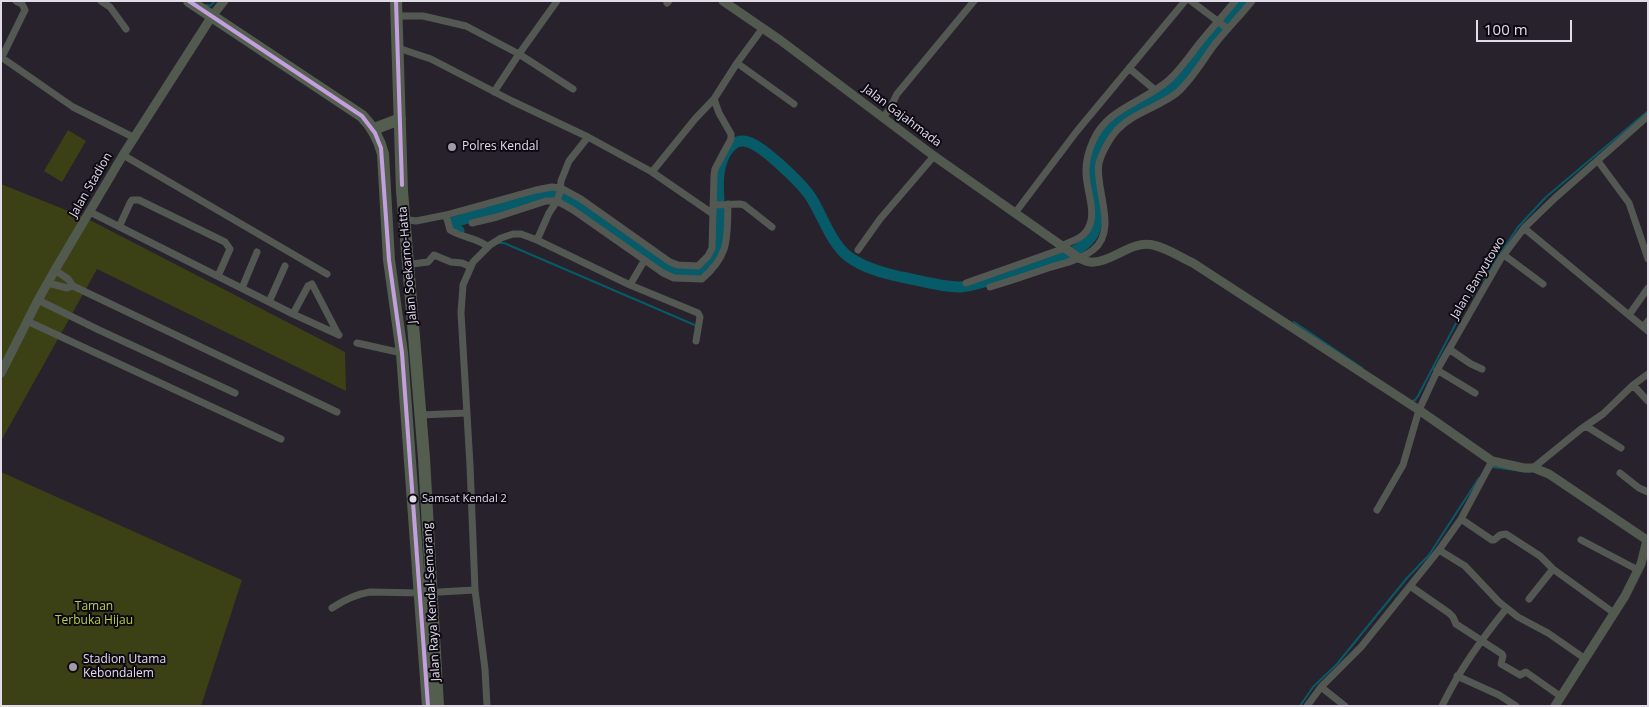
<!DOCTYPE html>
<html>
<head>
<meta charset="utf-8">
<style>
  body { margin:0 }
  #map { position:relative; width:1649px; height:707px; overflow:hidden; background:#28222d; font-family:"Open Sans",sans-serif }
  canvas { display:block }
  .frame { position:absolute; inset:0; border:2px solid #e2dce9; pointer-events:none }
  .scale { position:absolute; left:1476px; top:20px; width:96px; height:22px; box-sizing:border-box; border:2px solid #e2dce9; border-top:0; padding-left:6px; font-size:15px; line-height:18px; white-space:nowrap; color:#e2dce9; -webkit-text-stroke:4px #0e0a13; paint-order:stroke }
</style>
</head>
<body>
<div id="map">
<canvas width="1649" height="707"></canvas>
<div class="frame"></div>
<div class="scale">100 m</div>
</div>
<script>
const ctx = document.querySelector('canvas').getContext('2d');
ctx.lineJoin = 'round';
function fillPath(path, color) { ctx.fillStyle = color; ctx.fill(path, 'evenodd'); }
function strokePath(path, color, width, dash) { ctx.strokeStyle = color; ctx.lineWidth = width; ctx.lineCap = dash ? 'butt' : 'round'; ctx.setLineDash(dash || []); ctx.stroke(path); }
function label(font, color, halo, rows, align = 'center') {
  ctx.font = font + ' "Open Sans",sans-serif'; ctx.lineWidth = 4; ctx.setLineDash([]); ctx.textBaseline = 'middle'; ctx.strokeStyle = halo; ctx.fillStyle = color; for (const [text, x, y, turn = 0] of rows) {
    ctx.save(); ctx.translate(x, y); ctx.rotate((+turn || 0) * Math.PI / 180); ctx.textAlign = isNaN(turn) ? turn : align; if (halo) ctx.strokeText(text, 0, 0); ctx.fillText(text, 0, 0); ctx.restore();
  }
}
const green = new Path2D(`
  M 68,130 L 86,141 L 62,182 L 44,171 Z
  M 1,184 L 86,218 L 345,352 L 346,391 L 97,269 L 1,441 Z
  M 1,472 L 242,580 L 201,706 L 1,706 Z`);
const stream = new Path2D(`
  M 206,5 L 210,6 L 215,1
  M 499,243 L 504,243 L 697,326
  M 1294,322 L 1362,368
  M 1411,402 L 1415,400 L 1418,396 L 1465,306 L 1518,227 L 1546,197 L 1648,111
  M 1492,467 L 1530,472
  M 1300,706 L 1313,687 L 1337,664 L 1407,578 L 1429,555 L 1479,478`);
const river = new Path2D(`
  M 459,231 L 453,229 L 451,223 C 472,217 492,210 513,204 C 526,200 540,194 554,195 C 567,196 579,207 590,215 C 615,233 672,281 703,272 C 710,260 718,249 720,235 C 723,207 709,169 731,146 C 736,141 742,140 748,142 C 763,146 801,183 810,196 C 822,214 831,244 849,257 C 864,268 883,273 901,277 C 919,280 944,288 961,287 C 978,285 993,279 1009,274 C 1028,267 1047,261 1066,255 C 1110,236 1095,213 1092,175 C 1091,167 1094,157 1097,149 C 1106,120 1134,111 1158,96 C 1170,89 1182,81 1190,70 C 1197,61 1202,50 1209,41 C 1220,28 1233,15 1244,1`);
const street = new Path2D(`
  M 101,1 L 110,7 L 126,29
  M 1191,1 L 1228,29
  M 667,3 L 669,1
  M 397,16 L 423,16 L 466,26 L 519,54 L 573,89
  M 398,48 L 431,59 L 512,101 L 588,137 L 652,172 L 713,214
  M 1,57 L 73,107 L 135,138
  M 2,57 L 25,10 L 22,4 L 16,1
  M 737,63 L 794,104
  M 1129,68 L 1155,90
  M 494,92 L 519,54 L 557,1
  M 883,117 L 889,110 L 897,94 L 974,1
  M 123,155 L 327,274
  M 1598,161 L 1629,203 L 1648,259
  M 652,172 L 695,119 L 714,99
  M 713,205 L 740,204 L 744,205 L 772,227
  M 90,212 L 293,314 L 339,335
  M 1015,213 L 1077,131 L 1185,1
  M 446,215 L 450,230 C 460,237 481,239 488,247
  M 409,220 L 416,221 L 446,215 L 536,190 L 552,187 L 561,188 L 581,199 L 670,262 L 678,265 L 698,266 L 708,256 L 712,248 L 714,175 L 715,169 L 731,139 L 731,134 L 719,113 L 714,99 L 737,63 L 762,29
  M 472,223 L 497,217 L 546,201 L 557,201 L 573,210 L 663,273 L 674,278 L 702,279 C 730,254 727,239 728,204
  M 119,227 L 130,203 L 132,200 L 139,200 L 225,242 L 230,249 L 218,276
  M 1524,228 L 1648,331
  M 537,240 L 549,213 L 557,201 L 560,192 L 561,181 L 569,161 L 588,137
  M 1061,246 C 1069,242 1079,240 1085,233 C 1100,216 1085,190 1086,170 C 1086,161 1089,150 1093,141 C 1107,108 1144,102 1169,80 C 1180,70 1189,57 1198,45 C 1210,30 1223,16 1235,1
  M 858,250 L 880,219 L 934,156
  M 1504,255 L 1543,284
  M 412,264 L 428,262 L 434,255 L 451,262 L 462,263 L 471,267
  M 55,270 L 68,279 L 73,286 L 337,412
  M 48,283 L 67,288 L 73,286
  M 966,283 L 1065,248
  M 630,285 L 644,261
  M 990,287 C 1010,281 1031,274 1051,267 C 1066,263 1081,259 1093,250 C 1119,230 1094,188 1099,163 C 1102,152 1110,138 1117,130 C 1134,112 1160,107 1178,92 C 1193,78 1203,60 1215,44 C 1227,29 1240,16 1252,1
  M 242,288 L 257,252
  M 38,300 L 99,330 L 235,393
  M 269,302 L 285,266
  M 293,314 L 308,286 L 312,284 L 338,334
  M 1629,315 L 1648,288
  M 27,321 L 281,439
  M 1643,327 L 1648,321
  M 357,343 L 402,353
  M 1449,349 L 1471,364 L 1482,369
  M 1437,370 L 1475,393
  M 1633,385 L 1648,401
  M 421,415 L 467,413
  M 1586,426 L 1621,448
  M 1533,468 L 1581,429 L 1603,414 L 1633,385 L 1648,374
  M 1620,473 L 1639,488 L 1648,492
  M 1377,510 L 1403,465 L 1419,410 L 1440,365 L 1500,260 L 1524,228 L 1555,198 L 1648,116
  M 1461,519 L 1492,540 L 1494,540 L 1500,535 L 1506,534 L 1540,556 L 1553,569 L 1614,613
  M 1581,540 L 1638,570
  M 1439,550 L 1465,566 L 1499,602 L 1518,617 L 1548,633 L 1584,658
  M 1410,586 L 1449,613 L 1453,617 L 1456,624 L 1502,654 L 1503,656 L 1501,664 L 1520,675 L 1526,672 L 1560,696
  M 1529,599 L 1553,569
  M 332,608 C 344,600 357,594 370,592 L 421,593 L 475,590
  M 1457,676 L 1499,695 L 1516,706
  M 1321,687 L 1345,706
  M 487,706 L 485,669 L 475,590 L 470,465 L 461,313 L 463,285 L 473,262 L 490,245 L 501,238 L 513,234 L 521,234 L 537,240 L 630,285 L 698,313 L 700,317 L 696,341
  M 1307,706 L 1321,687 L 1361,647 L 1439,550 L 1461,519 L 1492,461
  M 1442,706 C 1460,669 1481,640 1506,609`);
const secondary = new Path2D(`
  M 723,1 L 780,40 L 934,156 L 1079,258 C 1084,260 1089,263 1094,262 C 1114,261 1132,240 1153,245 C 1167,248 1180,257 1193,263 L 1419,410 L 1492,461 L 1524,468 L 1534,468 L 1549,474 L 1647,540 L 1641,564 L 1625,596 L 1555,706
  M 1,373 L 38,300 L 55,270 L 123,155 L 212,16 L 224,1`);
const highway = new Path2D(`
  M 189,1 L 362,116 C 373,127 379,138 383,154 L 389,260 L 402,353 L 428,706
  M 396,1 L 402,191 L 424,458 L 438,706
  M 374,129 L 400,119`);
const bus1 = new Path2D(`
  M 189,1 L 362,116 L 375,133 L 381,148 L 389,260 L 402,353 L 428,706
  M 396,1 L 402,185`);
const markers = [
  [452,147,5,"#a19ba7"],
  [413,499,4.5,"#e2dce9"],
  [73,667,5,"#a19ba7"]
];
const busNames = [
  ["Samsat Kendal 2",422,499]
];
const streetNames = [
  ["Jalan Gajahmada",902,116,37],
  ["Jalan Stadion",91,185,-60],
  ["Jalan Soekarno-Hatta",408,265,-95],
  ["Jalan Banyutowo",1478,278,-59],
  ["Jalan Raya Kendal-Semarang",432,602,-93]
];
const poiNames = [
  ["Polres Kendal",462,147],
  ["Stadion Utama",83,660],
  ["Kebondalem",83,674]
];
const parkNames = [
  ["Taman",94,607],
  ["Terbuka Hijau",94,621]
];
fillPath(green, '#3b4114');
strokePath(stream, '#075a67', 2);
strokePath(river, '#075a67', 11);
strokePath(street, '#545852', 7);
strokePath(secondary, '#52594e', 9);
strokePath(highway, '#545e4f', 12);
strokePath(bus1, '#c3a0dd', 4);
for (const [x, y, r, color] of markers) { const dot = new Path2D(); dot.arc(x, y, r, 0, 2 * Math.PI); ctx.fillStyle = color; ctx.fill(dot); strokePath(dot, '#0e0a13', 2); }
label('11px', '#e2dce9', '#0e0a13', busNames, 'left');
label('12px', '#e2dce9', '#0e0a13', streetNames);
label('12px', '#e2dce9', '#0e0a13', poiNames, 'left');
label('12px', '#b8ce48', '#0e0a13', parkNames);
</script>
</body>
</html>
